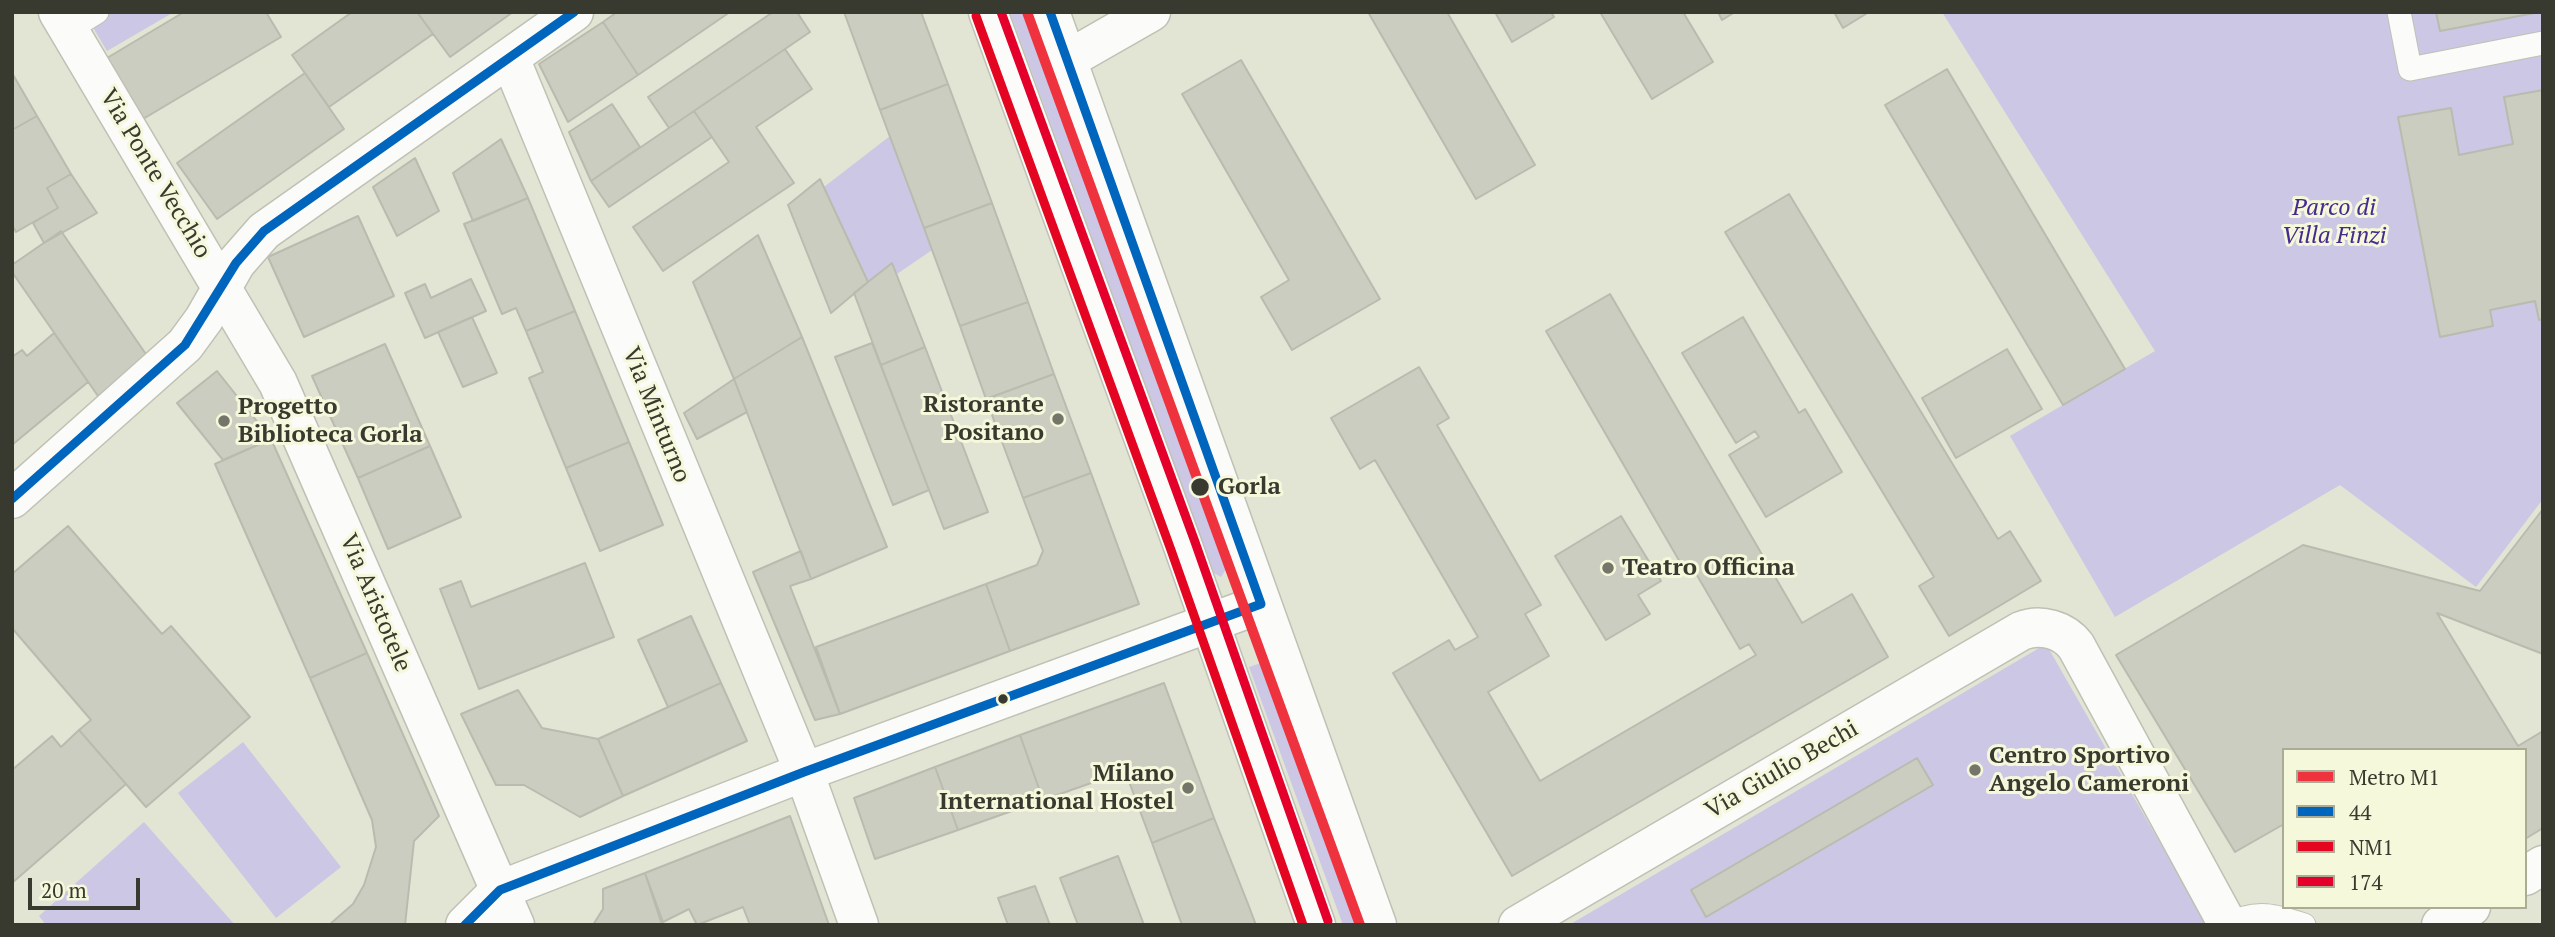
<!DOCTYPE html>
<html>
<head>
<meta charset="utf-8">
<style>
  body { margin:0 }
  #map { position:relative; width:2555px; height:937px; overflow:hidden; background:#e2e4d4; font-family:"PT Serif",serif }
  canvas { display:block }
  .frame { position:absolute; inset:0; border:14px solid #393a2f; pointer-events:none }
  .legend { position:absolute; left:2282px; top:748px; width:245px; height:161px; box-sizing:border-box; background:#f5f8db; border:2px solid #aaac96; margin:0; padding:9px 12px; list-style:none; font-size:21px; color:#393a2f }
  .legend li { display:flex; align-items:center; gap:14px; height:35px }
  .legend b { width:35px; border:2px solid #aaac96 }
  .scale { position:absolute; left:28px; top:878px; width:112px; height:32px; box-sizing:border-box; border:4px solid #393a2f; border-top:0; padding-left:9px; font-size:21px; line-height:24px; white-space:nowrap; color:#393a2f; -webkit-text-stroke:5px #f5f8db; paint-order:stroke }
</style>
</head>
<body>
<div id="map">
<canvas width="2555" height="937"></canvas>
<div class="frame"></div>
<ul class="legend">
<li><b style="height:9px;background:#ee333e"></b>Metro M1</li>
<li><b style="height:9px;background:#0065bd"></b>44</li>
<li><b style="height:9px;background:#e40520"></b>NM1</li>
<li><b style="height:9px;background:#e4002b"></b>174</li>
</ul>
<div class="scale">20 m</div>
</div>
<script>
const ctx = document.querySelector('canvas').getContext('2d');
ctx.lineJoin = 'round';
function fillPath(path, color) { ctx.fillStyle = color; ctx.fill(path, 'evenodd'); }
function strokePath(path, color, width, dash) { ctx.strokeStyle = color; ctx.lineWidth = width; ctx.lineCap = dash ? 'butt' : 'round'; ctx.setLineDash(dash || []); ctx.stroke(path); }
function label(font, color, halo, rows, align = 'center') {
  ctx.font = font + ' "PT Serif",serif'; ctx.lineWidth = 6; ctx.setLineDash([]); ctx.textBaseline = 'middle'; ctx.strokeStyle = halo; ctx.fillStyle = color; for (const [text, x, y, turn = 0] of rows) {
    ctx.save(); ctx.translate(x, y); ctx.rotate((+turn || 0) * Math.PI / 180); ctx.textAlign = isNaN(turn) ? turn : align; if (halo) ctx.strokeText(text, 0, 0); ctx.fillText(text, 0, 0); ctx.restore();
  }
}
const green = new Path2D(`
  M 84,12 L 174,12 L 107,51 Z
  M 1010,12 L 1023,12 L 1226,569 L 1221,577 L 1214,573 Z
  M 1942,12 L 2543,12 L 2543,499 L 2476,587 L 2340,485 L 2115,617 L 2010,436 L 2155,351 Z
  M 890,136 L 932,250 L 897,274 L 892,263 L 868,282 L 824,187 Z
  M 2046,644 L 2207,925 L 1569,925 Z
  M 1261,663 L 1357,925 L 1343,925 L 1249,667 Z
  M 243,742 L 341,867 L 276,918 L 178,793 Z
  M 144,822 L 235,925 L 46,925 L 39,916 Z`);
const building = new Path2D(`
  M 184,12 L 266,12 L 281,37 L 143,119 L 107,58 Z
  M 352,12 L 417,12 L 433,34 L 329,107 L 292,55 Z
  M 417,12 L 513,12 L 450,57 Z
  M 617,12 L 730,12 L 638,75 L 603,22 Z
  M 773,12 L 797,12 L 810,32 L 669,128 L 648,97 Z
  M 844,12 L 921,12 L 948,84 L 880,110 Z
  M 1368,12 L 1447,12 L 1535,165 L 1476,199 Z
  M 1495,12 L 1551,12 L 1554,17 L 1512,42 Z
  M 1600,12 L 1683,12 L 1713,62 L 1652,99 Z
  M 1718,12 L 1735,12 L 1722,20 Z
  M 1834,12 L 1869,12 L 1843,28 Z
  M 2436,12 L 2540,12 L 2440,31 Z
  M 603,22 L 638,75 L 568,122 L 539,64 Z
  M 785,49 L 812,89 L 756,127 L 794,183 L 663,271 L 633,227 L 729,162 L 694,111 Z
  M 1241,60 L 1380,299 L 1292,350 L 1261,297 L 1289,280 L 1182,94 Z
  M 1947,69 L 2125,369 L 2063,405 L 1885,105 Z
  M 12,73 L 37,116 L 12,130 Z
  M 305,73 L 344,129 L 217,219 L 177,163 Z
  M 948,84 L 992,203 L 924,228 L 880,110 Z
  M 2543,90 L 2543,319 L 2539,320 L 2535,301 L 2490,310 L 2493,326 L 2440,337 L 2398,117 L 2451,108 L 2459,155 L 2513,144 L 2504,97 Z
  M 612,104 L 640,147 L 591,181 L 569,132 Z
  M 694,111 L 712,137 L 609,207 L 591,181 Z
  M 37,116 L 71,174 L 47,188 L 58,208 L 16,232 L 12,225 L 12,130 Z
  M 501,139 L 528,198 L 473,221 L 453,173 Z
  M 415,158 L 439,211 L 397,236 L 373,187 Z
  M 71,174 L 97,213 L 44,243 L 33,223 L 58,208 L 47,188 Z
  M 820,179 L 868,282 L 831,313 L 788,205 Z
  M 1789,194 L 1998,539 L 2010,531 L 2041,581 L 1949,636 L 1919,586 L 1934,577 L 1725,232 Z
  M 528,198 L 575,311 L 526,331 L 516,308 L 502,314 L 464,224 Z
  M 992,203 L 1028,302 L 960,326 L 924,228 Z
  M 358,216 L 394,296 L 304,337 L 268,257 Z
  M 61,231 L 150,360 L 98,396 L 12,272 L 12,265 Z
  M 758,235 L 802,337 L 734,379 L 693,282 Z
  M 892,263 L 925,347 L 881,365 L 854,293 Z
  M 471,279 L 486,311 L 425,338 L 405,293 L 425,284 L 431,298 Z
  M 1610,294 L 1802,623 L 1852,594 L 1888,657 L 1512,876 L 1393,673 L 1449,640 L 1455,650 L 1478,637 L 1375,460 L 1360,469 L 1331,418 L 1419,367 L 1449,418 L 1437,425 L 1541,605 L 1525,614 L 1549,656 L 1488,692 L 1540,781 L 1756,655 L 1749,644 L 1740,649 L 1691,565 L 1684,569 L 1546,331 Z
  M 1028,302 L 1054,374 L 986,399 L 960,326 Z
  M 575,311 L 629,442 L 566,468 L 529,378 L 543,372 L 526,331 Z
  M 472,317 L 497,373 L 463,387 L 438,332 Z
  M 1743,317 L 1799,413 L 1805,409 L 1842,472 L 1766,517 L 1729,455 L 1759,437 L 1755,431 L 1736,443 L 1682,353 Z
  M 54,333 L 88,382 L 12,445 L 12,357 L 22,350 L 27,356 Z
  M 802,337 L 887,547 L 811,579 L 734,379 Z
  M 872,343 L 929,490 L 893,505 L 835,357 Z
  M 385,344 L 430,446 L 358,478 L 312,376 Z
  M 925,347 L 988,512 L 944,529 L 881,365 Z
  M 2007,349 L 2042,409 L 1956,458 L 1922,398 Z
  M 217,371 L 271,439 L 223,460 L 177,403 Z
  M 1054,374 L 1091,473 L 1023,498 L 986,399 Z
  M 734,379 L 747,412 L 697,439 L 684,413 Z
  M 271,439 L 367,653 L 310,678 L 215,464 Z
  M 629,442 L 663,525 L 600,551 L 566,468 Z
  M 430,446 L 461,517 L 388,549 L 358,478 Z
  M 1091,473 L 1139,604 L 1010,651 L 986,584 L 1037,565 L 1043,551 L 1023,498 Z
  M 2543,509 L 2543,654 L 2437,613 L 2518,746 L 2543,731 L 2543,828 L 2525,839 L 2525,750 L 2284,750 L 2284,824 L 2235,852 L 2116,655 L 2303,545 L 2480,591 Z
  M 1621,516 L 1661,581 L 1638,595 L 1650,614 L 1606,640 L 1555,556 Z
  M 68,526 L 162,634 L 171,626 L 250,717 L 146,807 L 79,730 L 91,720 L 12,628 L 12,574 Z
  M 801,551 L 811,579 L 790,586 L 840,714 L 815,720 L 753,572 Z
  M 585,563 L 614,637 L 479,689 L 440,589 L 461,581 L 471,607 Z
  M 986,584 L 1010,651 L 840,714 L 816,647 Z
  M 691,616 L 721,683 L 668,707 L 638,640 Z
  M 367,653 L 439,816 L 414,841 L 405,925 L 329,925 L 353,904 L 364,885 L 376,847 L 372,820 L 310,678 Z
  M 721,683 L 747,741 L 623,796 L 598,739 Z
  M 1164,683 L 1214,818 L 1152,843 L 1125,771 L 1043,800 L 1020,735 Z
  M 518,690 L 542,728 L 598,739 L 623,796 L 580,817 L 524,785 L 496,785 L 461,714 Z
  M 79,730 L 126,784 L 12,883 L 12,770 L 52,736 L 61,747 Z
  M 1020,735 L 1043,800 L 958,830 L 935,767 Z
  M 1917,758 L 1933,785 L 1706,917 L 1691,890 Z
  M 935,767 L 958,830 L 875,859 L 854,798 Z
  M 790,816 L 829,925 L 750,925 L 743,907 L 697,925 L 689,909 L 663,922 L 645,873 Z
  M 1214,818 L 1248,904 L 1256,925 L 1182,925 L 1152,843 Z
  M 1118,856 L 1144,925 L 1078,925 L 1060,878 Z
  M 645,873 L 662,925 L 593,925 L 603,909 L 603,889 Z
  M 1035,886 L 1050,925 L 1008,925 L 998,898 Z`);
const lane = new Path2D(`
  M 2399,12 L 2410,69 L 2543,43
  M 68,30 L 97,12
  M 2229,925 C 2255,909 2277,916 2304,925`);
const street = new Path2D(`
  M 58,12 L 278,383 L 515,925
  M 510,58 L 804,772 L 859,925
  M 1067,60 L 1151,12
  M 12,499 L 185,345 L 204,319 L 236,263 L 264,231 L 574,12
  M 2525,876 L 2543,865
  M 465,925 L 500,890 L 804,772 L 1261,604
  M 1518,925 L 2021,631 C 2041,623 2064,630 2076,646 L 2228,925
  M 2441,925 L 2471,907`);
const primary = new Path2D(`
  M 988,12 L 1183,546 L 1316,925
  M 1050,12 L 1377,925`);
const bus1 = new Path2D(`
  M 12,499 L 185,345 L 236,263 L 264,231 L 574,12
  M 465,925 L 500,890 L 804,772 L 1261,604 L 1050,12`);
const bus2 = new Path2D(`
  M 976,16 L 1171,550 L 1303,925`);
const bus3 = new Path2D(`
  M 1001,12 L 1195,542 L 1328,921`);
const metro1 = new Path2D(`
  M 1027,12 L 1360,925`);
const markers = [
  [1058,419,7,"#747669"],
  [224,421,7,"#747669"],
  [1200,487,10,"#393a2f"],
  [1608,568,7,"#747669"],
  [1003,699,6,"#393a2f"],
  [1975,770,7,"#747669"],
  [1188,788,7,"#747669"]
];
const streetNames = [
  ["Via Ponte Vecchio",155,174,59],
  ["Via Minturno",656,415,68],
  ["Via Aristotele",375,603,67],
  ["Via Giulio Bechi",1782,770,-30]
];
const parkNames = [
  ["Parco di",2334,208],
  ["Villa Finzi",2334,236]
];
const poiNames = [
  ["Ristorante",1044,405,"right"],
  ["Positano",1044,433,"right"],
  ["Progetto",238,407],
  ["Biblioteca Gorla",238,435],
  ["Teatro Officina",1622,568],
  ["Centro Sportivo",1989,756],
  ["Angelo Cameroni",1989,784],
  ["Milano",1174,774,"right"],
  ["International Hostel",1174,802,"right"]
];
const stopNames = [
  ["Gorla",1218,487]
];
fillPath(green, '#cbc7e4');
fillPath(building, '#cccdc1');
strokePath(building, '#babbaf', 2);
strokePath(lane, '#bfc1b4', 25);
strokePath(street, '#bfc1b4', 41);
strokePath(primary, '#bfc1b4', 41);
strokePath(lane, '#fbfbf9', 23);
strokePath(street, '#fbfbf9', 38);
strokePath(primary, '#fbfbf9', 38);
strokePath(bus1, '#0065bd', 9);
strokePath(bus2, '#e40520', 9);
strokePath(bus3, '#e4002b', 9);
strokePath(metro1, '#ee333e', 10);
for (const [x, y, r, color] of markers) { const dot = new Path2D(); dot.arc(x, y, r, 0, 2 * Math.PI); ctx.fillStyle = color; ctx.fill(dot); strokePath(dot, '#f5f8db', 2.5); }
label('24px', '#393a2f', '#f5f8db', streetNames);
label('italic 24px', '#462b8f', '#f5f8db', parkNames);
label('bold 24px', '#393a2f', '#f5f8db', poiNames, 'left');
label('bold 24px', '#393a2f', '#f5f8db', stopNames, 'left');
</script>
</body>
</html>
